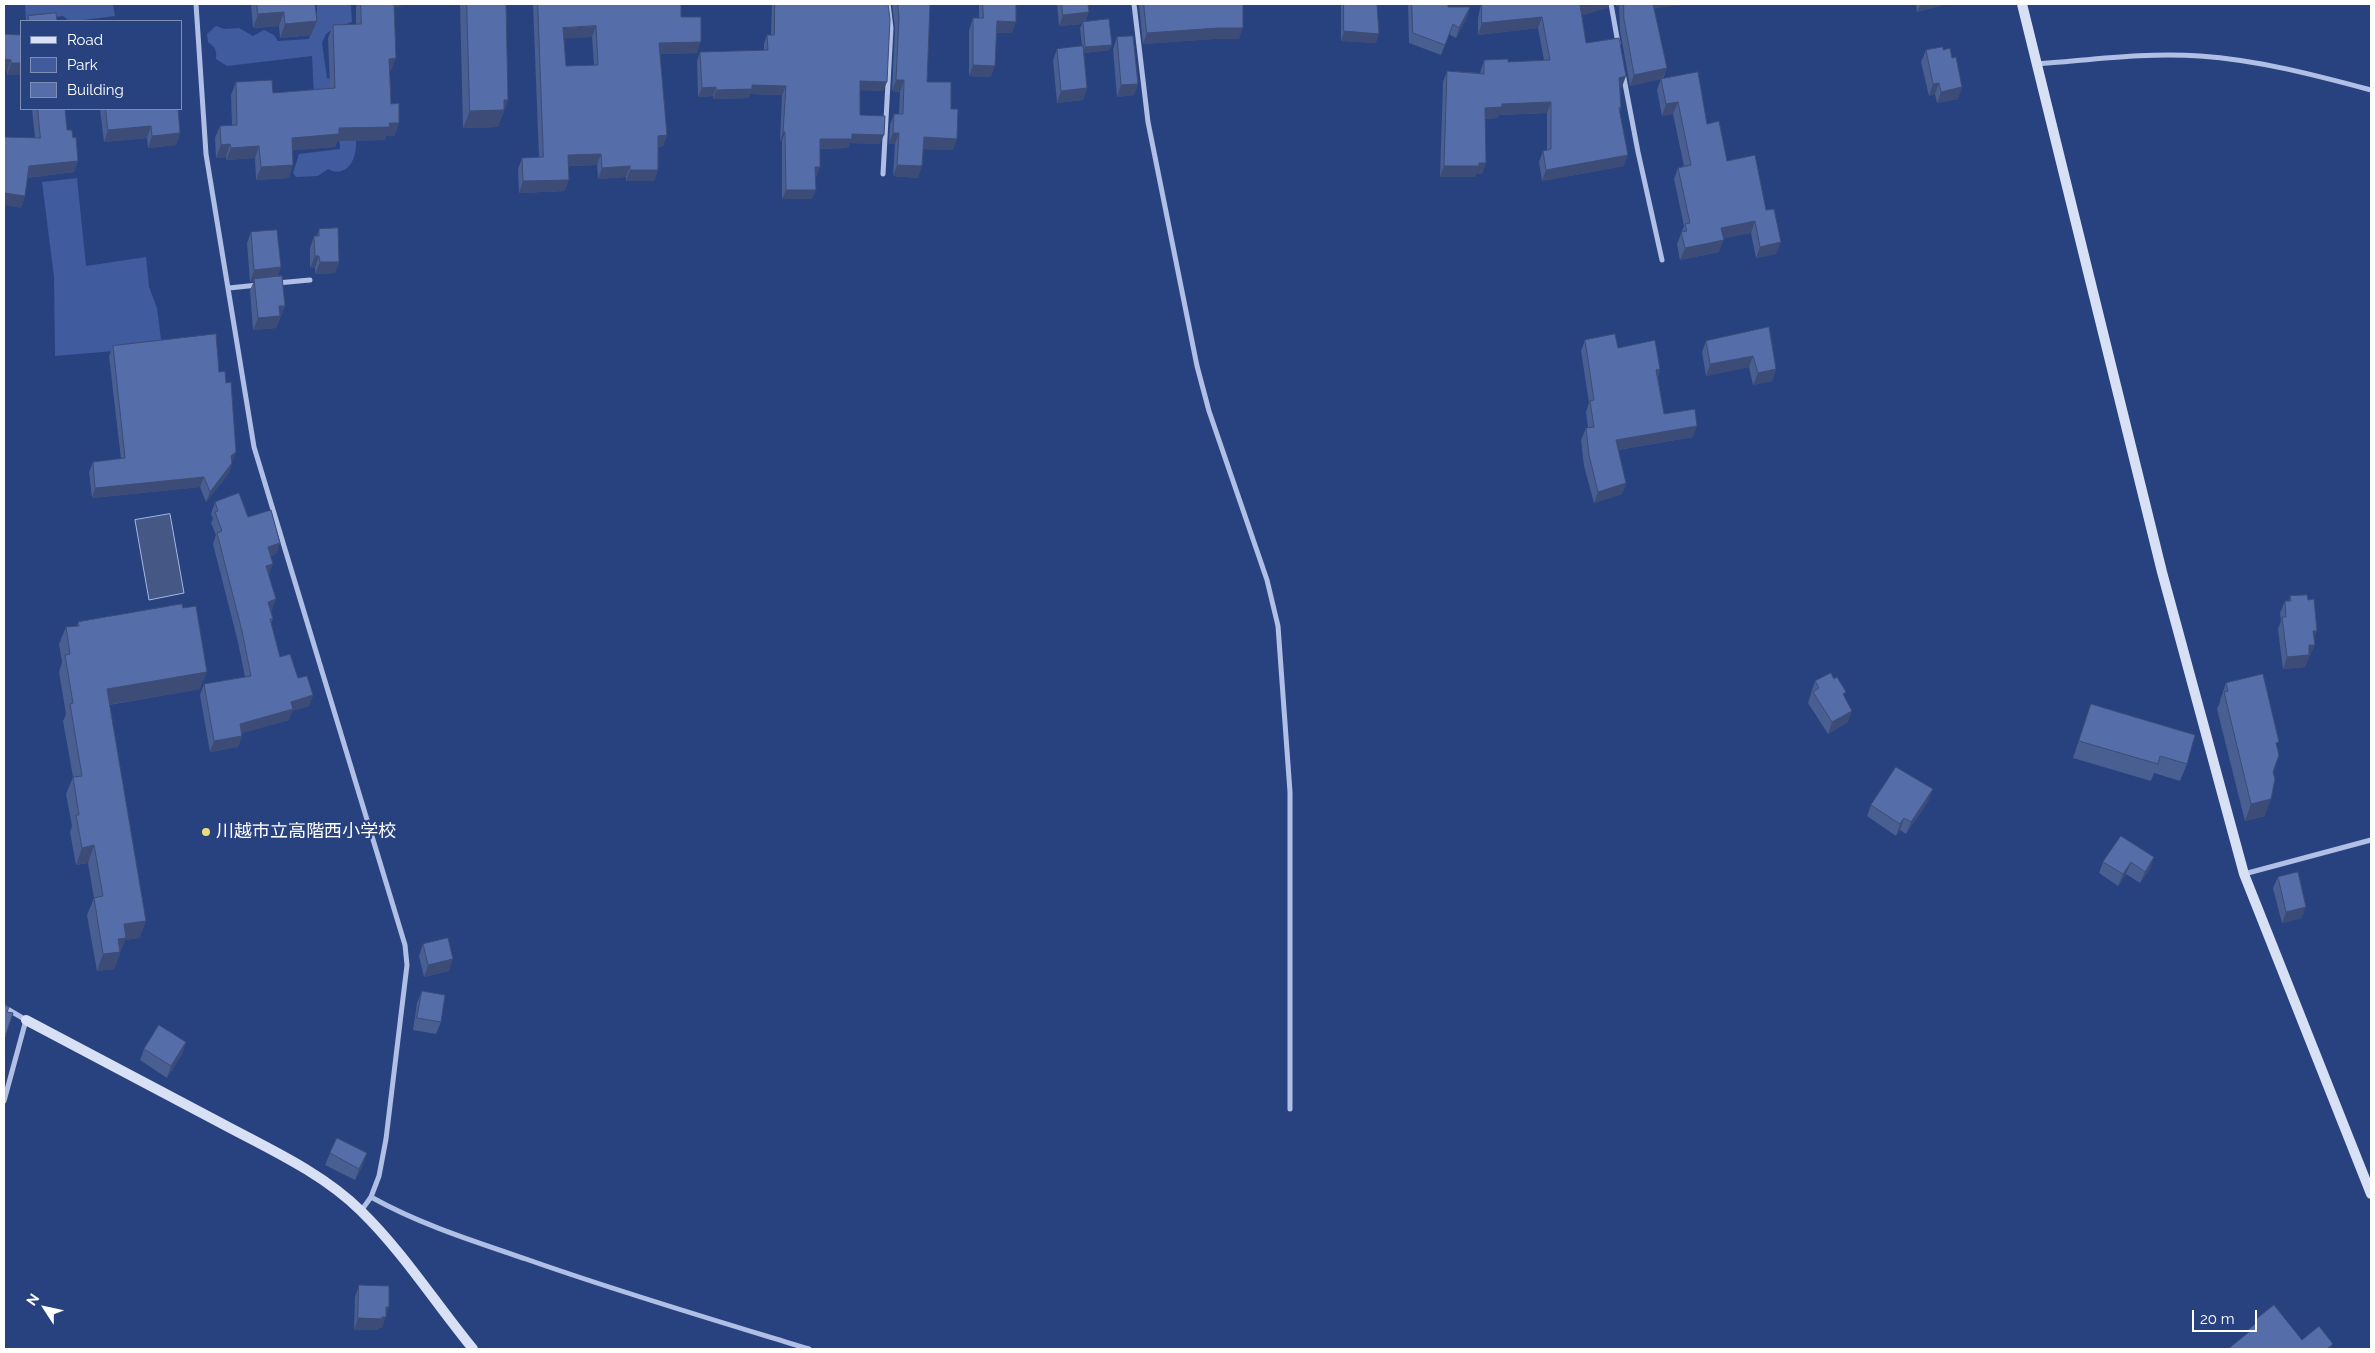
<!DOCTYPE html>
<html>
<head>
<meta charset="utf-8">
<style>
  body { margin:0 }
  #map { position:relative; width:2375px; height:1353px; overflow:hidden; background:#28417f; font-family:Raleway,sans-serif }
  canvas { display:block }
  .frame { position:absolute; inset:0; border:5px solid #fff; pointer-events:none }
  .legend { position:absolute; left:20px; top:20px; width:162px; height:90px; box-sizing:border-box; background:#28417f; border:1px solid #7e8db2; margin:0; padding:6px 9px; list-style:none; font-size:15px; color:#fff }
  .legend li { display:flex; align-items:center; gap:10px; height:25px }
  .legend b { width:25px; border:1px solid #7e8db2 }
  .north { position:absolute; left:20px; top:1283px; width:50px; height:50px; -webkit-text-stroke:4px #28417f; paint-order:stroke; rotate:305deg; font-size:14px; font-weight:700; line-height:20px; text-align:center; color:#fff }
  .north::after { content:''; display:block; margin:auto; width:18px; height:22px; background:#fff; clip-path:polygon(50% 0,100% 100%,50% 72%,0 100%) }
  .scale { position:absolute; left:2192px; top:1310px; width:65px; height:22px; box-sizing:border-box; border:2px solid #fff; border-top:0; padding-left:6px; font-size:15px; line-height:18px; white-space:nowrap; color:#fff; -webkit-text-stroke:4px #28417f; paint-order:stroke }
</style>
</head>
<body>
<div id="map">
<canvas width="2375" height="1353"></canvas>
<div class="frame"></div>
<ul class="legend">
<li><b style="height:6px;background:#d8e0f5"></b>Road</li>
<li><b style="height:14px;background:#405b9e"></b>Park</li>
<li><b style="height:14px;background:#556da9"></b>Building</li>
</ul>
<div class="north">N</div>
<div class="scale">20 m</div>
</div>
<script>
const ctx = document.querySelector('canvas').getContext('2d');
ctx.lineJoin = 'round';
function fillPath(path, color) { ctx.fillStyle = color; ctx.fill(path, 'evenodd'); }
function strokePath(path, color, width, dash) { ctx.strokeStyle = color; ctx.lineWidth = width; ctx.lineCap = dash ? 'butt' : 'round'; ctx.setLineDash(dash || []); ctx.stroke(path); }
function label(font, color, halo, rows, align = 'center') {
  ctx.font = font + ' Raleway,"Noto Sans JP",sans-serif'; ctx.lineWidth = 4.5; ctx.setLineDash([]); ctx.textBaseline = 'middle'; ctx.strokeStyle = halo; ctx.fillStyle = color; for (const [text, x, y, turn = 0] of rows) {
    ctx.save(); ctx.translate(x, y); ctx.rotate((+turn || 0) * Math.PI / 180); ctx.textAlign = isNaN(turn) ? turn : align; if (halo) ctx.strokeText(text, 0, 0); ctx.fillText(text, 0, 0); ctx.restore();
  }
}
const green = new Path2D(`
  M 25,4 L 113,4 L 115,16 L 75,21 L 69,21 L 63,16 L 29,21 L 26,20 Z
  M 317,4 L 350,4 L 351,6 L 352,22 L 334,28 L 326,34 L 322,43 L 327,78 L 337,81 L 350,138 L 356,141 C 357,158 348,179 328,169 L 318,176 L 296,177 L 293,173 L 299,154 L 340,149 L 337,96 L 314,97 L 312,56 L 227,66 L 216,59 C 217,50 215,47 208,42 L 207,34 L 216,26 L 224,29 L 239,28 L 253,36 L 264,30 L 274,35 L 278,41 L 309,39 L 314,16 L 317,13 Z
  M 77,178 L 86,266 L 146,257 L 149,287 L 157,308 L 162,347 L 55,356 L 54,277 L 42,182 Z`);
const water = new Path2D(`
  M 170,514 L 184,593 L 149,600 L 135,520 Z`);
const street = new Path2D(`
  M 196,4 L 206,154 L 254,447 L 405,945 L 407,965 L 386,1139 L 379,1176 L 371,1197
  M 1134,4 L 1148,122 L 1197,366 L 1209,411 L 1267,580 L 1278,626 L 1290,792 L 1290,1109
  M 1611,4 L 1618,43
  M 2037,64 C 2091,60 2146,52 2200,56 C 2258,60 2315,75 2371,90
  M 1623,73 L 1638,152 L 1662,260
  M 883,174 L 891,28 L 888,4
  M 277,283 L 310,280
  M 229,288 L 258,285
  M 2244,874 L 2371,840
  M 4,1007 L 26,1020 L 4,1101
  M 361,1211 L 371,1197 C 419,1224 473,1241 526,1259 C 619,1292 714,1320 809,1349`);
const secondary = new Path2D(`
  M 2022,4 L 2162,572 L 2244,874 L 2371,1194
  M 26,1020 C 89,1053 153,1087 217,1121 C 265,1147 322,1172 361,1211 C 403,1252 436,1304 473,1349`);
const wall = new Path2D(`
  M 251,4 L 315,4 L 311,35 L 280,38 L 279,26 L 253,28 Z
  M 357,4 L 401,4 L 400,7 L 394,7 L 391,71 L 390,71 L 391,104 L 395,136 L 386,136 L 385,140 L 337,141 L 335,147 L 292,150 L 289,178 L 256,180 L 255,158 L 226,160 L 226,157 L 216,158 L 215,138 L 220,126 L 232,125 L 231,95 L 236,82 L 273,93 L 330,88 L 328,38 L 333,25 L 356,24 L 356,8 Z
  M 460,4 L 506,4 L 508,100 L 498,127 L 463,128 Z
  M 533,4 L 681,4 L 681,17 L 697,53 L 660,54 L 667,135 L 663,146 L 658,147 L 658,170 L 654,181 L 626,181 L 626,177 L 598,179 L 597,165 L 568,166 L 565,191 L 519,193 L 518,169 L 522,158 L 539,158 ZM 592,37 L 594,65 L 566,66 L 564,38 Z
  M 772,4 L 888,4 L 883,91 L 860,90 L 860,115 L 880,144 L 850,143 L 848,148 L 820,149 L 817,176 L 816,176 L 812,199 L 782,199 L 782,141 L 780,141 L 782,95 L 750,94 L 748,98 L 713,99 L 713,96 L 698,97 L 697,61 L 700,52 L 764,51 L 764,44 L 767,35 L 771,35 Z
  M 892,4 L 930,4 L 927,82 L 951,109 L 953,150 L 923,149 L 918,178 L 893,176 L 895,144 L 889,144 L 890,125 L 894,114 L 899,114 L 900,92 L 892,91 L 895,28 Z
  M 979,4 L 1016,4 L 1012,33 L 996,33 L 991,77 L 969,76 L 969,30 L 973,18 L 979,18 Z
  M 1057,4 L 1088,4 L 1086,21 L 1110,50 L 1084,53 L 1087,88 L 1083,100 L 1057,103 L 1053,60 L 1057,49 L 1082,46 L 1080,28 L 1082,24 L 1059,26 Z
  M 1139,4 L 1243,4 L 1239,39 L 1214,39 L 1143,44 Z
  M 1341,4 L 1377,4 L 1376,43 L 1341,41 Z
  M 1408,4 L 1448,4 L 1448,7 L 1470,7 L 1467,17 L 1456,38 L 1449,34 L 1441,55 L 1409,43 Z
  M 1481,4 L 1609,4 L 1607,8 L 1582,15 L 1586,43 L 1622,87 L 1620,88 L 1621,107 L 1620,112 L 1624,166 L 1542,181 L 1539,162 L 1543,151 L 1547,150 L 1547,113 L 1499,115 L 1497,118 L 1485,119 L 1486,163 L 1482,174 L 1476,174 L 1475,177 L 1440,177 L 1443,82 L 1447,71 L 1480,73 L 1484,60 L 1508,62 L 1544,60 L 1538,28 L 1478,35 L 1478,18 Z
  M 1615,4 L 1690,4 L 1654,8 L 1667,68 L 1663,79 L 1707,124 L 1727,161 L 1766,210 L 1776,254 L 1756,258 L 1751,233 L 1723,238 L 1719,252 L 1680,260 L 1677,244 L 1684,226 L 1674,179 L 1678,168 L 1684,166 L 1673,114 L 1662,116 L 1657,90 L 1661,79 L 1630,86 L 1620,30 L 1619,5 L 1616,6 Z
  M 1916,4 L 1947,4 L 1917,12 Z
  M 21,35 L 21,91 L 20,91 L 21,75 L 7,75 L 7,71 L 4,71 Z
  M 1117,37 L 1138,84 L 1134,95 L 1117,97 L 1113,49 Z
  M 1926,50 L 1943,50 L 1952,58 L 1958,99 L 1937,103 L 1935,94 L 1929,96 L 1921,62 Z
  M 32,109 L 65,109 L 67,130 L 73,138 L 78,161 L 74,172 L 27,178 L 25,196 L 21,208 L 35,138 Z
  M 100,109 L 178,109 L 180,133 L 176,145 L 148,148 L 147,138 L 104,142 Z
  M 319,229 L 339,262 L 335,273 L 315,274 L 315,268 L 310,268 L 310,248 L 314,236 L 317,236 Z
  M 251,232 L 281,267 L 277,276 L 285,306 L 276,328 L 253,330 L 250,290 L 254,281 L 250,282 L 247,243 Z
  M 1769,327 L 1776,369 L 1772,381 L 1753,385 L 1749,367 L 1706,376 L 1702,352 L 1706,341 Z
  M 1585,340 L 1618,348 L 1660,369 L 1658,377 L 1664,414 L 1693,437 L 1618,450 L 1626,483 L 1622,494 L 1594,503 L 1584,466 L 1581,440 L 1586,428 L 1588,428 L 1586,412 L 1589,403 L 1581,351 Z
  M 113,346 L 219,372 L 232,462 L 229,473 L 206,502 L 200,487 L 92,498 L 89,472 L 93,462 L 121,459 L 109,356 Z
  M 215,502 L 248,517 L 280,543 L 276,554 L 271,556 L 269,575 L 272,610 L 271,611 L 273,619 L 271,623 L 280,657 L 313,695 L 309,706 L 292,711 L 289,720 L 242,733 L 242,736 L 238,747 L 210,752 L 200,695 L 204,684 L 245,677 L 238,642 L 213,544 L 216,535 L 211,523 L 213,519 L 211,514 Z
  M 2290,596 L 2314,638 L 2310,656 L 2309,656 L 2305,667 L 2283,669 L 2278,629 L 2281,621 L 2280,613 L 2285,601 L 2289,601 Z
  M 78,622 L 200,689 L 109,705 L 140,938 L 125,940 L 114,969 L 97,971 L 87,915 L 94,898 L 88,863 L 76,865 L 70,832 L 72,826 L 66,794 L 73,777 L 63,721 L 66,714 L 59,672 L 62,662 L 59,644 L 66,627 L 77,626 Z
  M 1815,681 L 1848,722 L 1828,734 L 1808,703 Z
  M 2226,683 L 2277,748 L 2265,816 L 2245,821 L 2217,709 L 2220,702 L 2220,700 Z
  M 2091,704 L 2187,764 L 2180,781 L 2154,773 L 2151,781 L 2073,758 Z
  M 1929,800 L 1906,834 L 1900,830 L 1896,836 L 1867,816 L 1871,805 Z
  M 2121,836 L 2150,869 L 2140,883 L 2126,874 L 2118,886 L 2099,873 L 2103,862 Z
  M 2278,877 L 2302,918 L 2282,923 L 2273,888 Z
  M 423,944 L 449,971 L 424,977 L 419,956 Z
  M 422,991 L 441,1022 L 436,1034 L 413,1030 L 417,1003 Z
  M 4,1005 L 7,1012 L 13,1013 L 4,1041 Z
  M 186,1042 L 182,1054 L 167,1078 L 140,1060 L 144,1049 Z
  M 330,1153 L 363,1165 L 355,1180 L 325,1165 Z
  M 359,1285 L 386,1315 L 382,1328 L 379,1328 L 378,1330 L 354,1330 L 355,1297 Z`);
const shadedWall = new Path2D(`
  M 391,4 L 401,4 L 400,7 L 389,7 Z
  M 1586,4 L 1609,4 L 1607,8 L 1576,17 L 1580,5 Z
  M 1650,4 L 1690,4 L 1648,9 Z
  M 1921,4 L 1947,4 L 1917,12 Z
  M 1470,7 L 1467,17 L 1456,38 L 1459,28 Z
  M 284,12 L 279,26 L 253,28 L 258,14 Z
  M 1089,12 L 1085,23 L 1083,22 L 1082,24 L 1059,26 L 1063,15 Z
  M 1542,17 L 1538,28 L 1478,35 L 1482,23 Z
  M 317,21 L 311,35 L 280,38 L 285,24 Z
  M 997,21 L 1016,22 L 1012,33 L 993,33 Z
  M 596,26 L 592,37 L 559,39 L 563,28 Z
  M 1218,28 L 1243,28 L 1239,39 L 1214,39 L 1143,44 L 1147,33 Z
  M 1344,31 L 1379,34 L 1376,43 L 1341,41 Z
  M 701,42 L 697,53 L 655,54 L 659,43 Z
  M 1112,45 L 1110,50 L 1083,53 L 1085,47 Z
  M 396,58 L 391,71 L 385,71 L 389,59 Z
  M 4,59 L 11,60 L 7,71 L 4,71 Z
  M 11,63 L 21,63 L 21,75 L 7,75 Z
  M 973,65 L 995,66 L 991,77 L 969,76 Z
  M 1667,68 L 1662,79 L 1630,86 L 1634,75 Z
  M 1626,76 L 1622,87 L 1615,89 L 1619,78 Z
  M 896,80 L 904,80 L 900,92 L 892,91 Z
  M 860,81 L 887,82 L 883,91 L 857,90 Z
  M 1939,83 L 1935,94 L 1929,96 L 1933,84 Z
  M 1138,84 L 1134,95 L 1117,97 L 1121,85 Z
  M 752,85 L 786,86 L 782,95 L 750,94 L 748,98 L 713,99 L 716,90 Z
  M 716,87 L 713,96 L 698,97 L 702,88 Z
  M 1962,87 L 1958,99 L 1937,103 L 1941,92 Z
  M 1087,88 L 1083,100 L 1057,103 L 1061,91 Z
  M 504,100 L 508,100 L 498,127 L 463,128 L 470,111 Z
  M 1551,102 L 1547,113 L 1499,115 L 1497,118 L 1481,119 L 1485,108 L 1502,104 Z
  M 1678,102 L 1673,114 L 1662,116 L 1666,104 Z
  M 389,123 L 399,123 L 395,136 L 386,136 L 385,140 L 337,141 L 335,147 L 287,151 L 292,138 L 339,128 Z
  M 151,126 L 147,138 L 104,142 L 108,130 Z
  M 783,132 L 785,132 L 782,141 L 780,141 Z
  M 180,133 L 176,145 L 148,148 L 152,136 Z
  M 893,133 L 899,133 L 895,144 L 889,144 Z
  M 852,134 L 884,135 L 880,144 L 850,143 L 848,148 L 816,149 L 820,139 Z
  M 667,135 L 663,146 L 654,147 L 658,136 Z
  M 924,137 L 957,139 L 953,150 L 919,149 Z
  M 230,144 L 226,157 L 216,158 L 221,145 Z
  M 259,146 L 255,158 L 226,160 L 231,148 Z
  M 601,154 L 597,165 L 564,166 L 568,155 Z
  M 1628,155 L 1624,166 L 1542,181 L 1546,170 Z
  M 78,161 L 74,172 L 25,178 L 29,166 Z
  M 1479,163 L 1486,163 L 1482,174 L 1476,174 L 1475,177 L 1440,177 L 1444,166 Z
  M 293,165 L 289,178 L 256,180 L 261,167 Z
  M 897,165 L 922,166 L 918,178 L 893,176 Z
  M 630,166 L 626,177 L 598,179 L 602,168 Z
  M 815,167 L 820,167 L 817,176 L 812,176 Z
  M 630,170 L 658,170 L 654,181 L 626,181 Z
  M 569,180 L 565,191 L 519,193 L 523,181 Z
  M 786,190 L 816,190 L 812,199 L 782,199 Z
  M 4,193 L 25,196 L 21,208 L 4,205 Z
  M 1755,221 L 1751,233 L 1717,240 L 1721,228 Z
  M 1724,240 L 1719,252 L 1680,260 L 1685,248 Z
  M 1781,242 L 1776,254 L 1756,258 L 1760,247 Z
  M 315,256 L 319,256 L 315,268 L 310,268 Z
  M 320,262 L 339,262 L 335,273 L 315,274 Z
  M 281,267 L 277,279 L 254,279 L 254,281 L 250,282 L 254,270 Z
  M 279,306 L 285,306 L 276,328 L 253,330 L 258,318 Z
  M 1753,356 L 1749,367 L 1706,376 L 1710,364 Z
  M 1660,369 L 1656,380 L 1656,370 Z
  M 1776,369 L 1772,381 L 1753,385 L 1758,373 Z
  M 1697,426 L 1693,437 L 1611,451 L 1616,440 Z
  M 236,452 L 232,462 L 231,456 Z
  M 232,463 L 229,473 L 206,502 L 210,492 Z
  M 204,477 L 200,487 L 92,498 L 95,488 Z
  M 1626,483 L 1622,494 L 1594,503 L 1598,492 Z
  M 280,543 L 276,554 L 264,558 L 268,547 Z
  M 273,564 L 269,575 L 266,566 Z
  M 276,599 L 272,610 L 264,613 L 268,602 Z
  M 2313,631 L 2317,631 L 2313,642 Z
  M 2309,645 L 2315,645 L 2310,656 L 2309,656 L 2305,667 L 2283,669 L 2287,657 Z
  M 207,672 L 200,689 L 100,706 L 107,689 Z
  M 313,695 L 309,706 L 292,711 L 289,720 L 236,735 L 240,724 L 291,702 Z
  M 1852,711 L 1848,722 L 1828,734 L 1832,722 Z
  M 242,736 L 238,747 L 210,752 L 214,741 Z
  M 1933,789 L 1929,800 L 1906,834 L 1911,822 Z
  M 2271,799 L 2265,816 L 2245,821 L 2251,804 Z
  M 1904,818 L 1900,830 L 1896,836 L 1900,824 Z
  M 94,845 L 88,863 L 76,865 L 82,848 Z
  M 2154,857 L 2150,869 L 2140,883 L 2145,872 Z
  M 2131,862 L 2126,874 L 2118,886 L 2123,874 Z
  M 2306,907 L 2302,918 L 2282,923 L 2286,912 Z
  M 146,921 L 140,938 L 125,940 L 114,969 L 97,971 L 103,954 L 124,924 Z
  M 453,959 L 449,971 L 424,977 L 428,965 Z
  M 186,1042 L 182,1054 L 167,1078 L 171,1066 Z
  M 367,1153 L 363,1165 L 355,1180 L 359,1169 Z
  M 386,1307 L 389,1307 L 382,1328 L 379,1328 L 378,1330 L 354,1330 L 358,1318 Z
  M 2333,1344 L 2331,1349 L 2327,1349 Z`);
const building = new Path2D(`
  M 257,4 L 315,4 L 317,21 L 285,24 L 284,12 L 258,14 Z
  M 361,4 L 394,4 L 396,58 L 389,59 L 391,104 L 399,103 L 399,123 L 389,123 L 390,127 L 339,128 L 339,134 L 292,138 L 293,165 L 261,167 L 259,146 L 231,148 L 230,144 L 221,145 L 220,126 L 237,125 L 236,82 L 272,80 L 273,93 L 335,88 L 333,25 L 361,24 Z
  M 467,4 L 506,4 L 508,100 L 504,100 L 504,110 L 470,111 Z
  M 538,4 L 681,4 L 681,17 L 701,17 L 701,42 L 659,43 L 667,135 L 658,136 L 658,170 L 630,170 L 630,166 L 602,168 L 601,154 L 568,155 L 569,180 L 523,181 L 522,158 L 543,157 ZM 596,26 L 598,65 L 566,66 L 563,28 Z
  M 775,4 L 888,4 L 890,19 L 887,82 L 860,81 L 860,115 L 885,116 L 884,135 L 852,134 L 852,139 L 820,139 L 820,167 L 815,167 L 816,190 L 786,190 L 785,132 L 783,132 L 786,86 L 752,85 L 752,89 L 716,90 L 716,87 L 702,88 L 700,52 L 768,50 L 767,35 L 774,35 Z
  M 898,4 L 930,4 L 927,82 L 951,82 L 951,109 L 958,109 L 957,139 L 924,137 L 922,166 L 897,165 L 899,133 L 893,133 L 894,114 L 903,114 L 904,80 L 896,80 L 899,17 Z
  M 983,4 L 1016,4 L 1016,22 L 997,21 L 995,66 L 973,65 L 973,18 L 983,18 Z
  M 1062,4 L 1088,4 L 1089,12 L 1063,15 Z
  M 1144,4 L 1243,4 L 1243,28 L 1218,28 L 1147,33 Z
  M 1344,4 L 1377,4 L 1379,34 L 1344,31 Z
  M 1412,4 L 1448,4 L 1448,7 L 1470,7 L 1459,28 L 1453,24 L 1445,45 L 1413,33 Z
  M 1482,4 L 1586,4 L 1580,5 L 1586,43 L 1619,38 L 1626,76 L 1619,78 L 1621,107 L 1619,108 L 1628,155 L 1546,170 L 1543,151 L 1551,149 L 1551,102 L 1502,104 L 1502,107 L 1485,108 L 1486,163 L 1479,163 L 1479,166 L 1444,166 L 1447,71 L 1484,74 L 1484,60 L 1508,59 L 1508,62 L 1550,60 L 1542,17 L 1482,23 Z
  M 1624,4 L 1653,4 L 1667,68 L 1634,75 L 1624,19 Z
  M 56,13 L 57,21 L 29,21 L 28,16 Z
  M 1109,19 L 1112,45 L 1085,47 L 1083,22 Z
  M 4,34 L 21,35 L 21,63 L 11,63 L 11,60 L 4,59 Z
  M 1133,36 L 1138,84 L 1121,85 L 1117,37 Z
  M 1083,46 L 1087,88 L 1061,91 L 1057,49 Z
  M 1943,47 L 1943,50 L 1950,48 L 1952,58 L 1956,57 L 1962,87 L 1941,92 L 1939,83 L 1933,84 L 1926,50 Z
  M 1698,72 L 1707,124 L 1719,121 L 1727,161 L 1755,155 L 1766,210 L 1774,209 L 1781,242 L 1760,247 L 1755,221 L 1721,228 L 1724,240 L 1685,248 L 1681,232 L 1687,231 L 1685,224 L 1690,223 L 1678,168 L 1691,165 L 1678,102 L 1666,104 L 1661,79 Z
  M 38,109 L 65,109 L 67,130 L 72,130 L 73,138 L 76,137 L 78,161 L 29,166 L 25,196 L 4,193 L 4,137 L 40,138 Z
  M 106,109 L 178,109 L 180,133 L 152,136 L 151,126 L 108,130 Z
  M 338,228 L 339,262 L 320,262 L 319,256 L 315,256 L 314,236 L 319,236 L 319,229 Z
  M 277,230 L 281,267 L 254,270 L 251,232 Z
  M 282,276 L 285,306 L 279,306 L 280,316 L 258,318 L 254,279 Z
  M 1769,327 L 1776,369 L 1758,373 L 1753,356 L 1710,364 L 1706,341 Z
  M 216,334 L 219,372 L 225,371 L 226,383 L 231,382 L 236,452 L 231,456 L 232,463 L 210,492 L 204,477 L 95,488 L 93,462 L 125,458 L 113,346 Z
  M 1615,334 L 1618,348 L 1655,340 L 1660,369 L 1656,370 L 1664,414 L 1695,409 L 1697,426 L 1616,440 L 1626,483 L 1598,492 L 1589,455 L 1586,428 L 1594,427 L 1590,401 L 1594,400 L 1585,340 Z
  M 239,493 L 248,517 L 271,510 L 280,543 L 268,547 L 273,564 L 266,566 L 276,599 L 268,602 L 273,619 L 270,619 L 280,657 L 290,654 L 298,678 L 307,676 L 313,695 L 291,702 L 293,709 L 240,724 L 242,736 L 214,741 L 204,684 L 251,676 L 242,631 L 217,533 L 222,531 L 215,512 L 218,511 L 215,502 Z
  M 2307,595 L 2308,600 L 2314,599 L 2317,631 L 2313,631 L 2315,645 L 2309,645 L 2309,655 L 2287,657 L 2282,617 L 2286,617 L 2285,601 L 2291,601 L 2290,596 Z
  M 182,604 L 183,608 L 196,606 L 207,672 L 107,689 L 146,921 L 124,924 L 126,938 L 118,939 L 120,952 L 103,954 L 94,898 L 103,896 L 94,845 L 82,848 L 76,815 L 79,815 L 73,777 L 82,776 L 70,704 L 73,703 L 65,655 L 70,654 L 66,627 L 79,626 L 78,622 Z
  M 1831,673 L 1834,679 L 1837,677 L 1846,692 L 1843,694 L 1852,711 L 1832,722 L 1813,692 L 1819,688 L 1815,681 Z
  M 2263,674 L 2279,742 L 2276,743 L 2279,755 L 2273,772 L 2275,779 L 2271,799 L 2251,804 L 2224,692 L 2228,691 L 2226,683 Z
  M 2091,704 L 2195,735 L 2187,764 L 2160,756 L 2158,764 L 2079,741 Z
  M 1896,767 L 1933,789 L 1911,822 L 1904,818 L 1900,824 L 1871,805 Z
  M 2121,836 L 2154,857 L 2145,872 L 2131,862 L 2123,874 L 2103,862 Z
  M 2298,872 L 2306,907 L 2286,912 L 2278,877 Z
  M 448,938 L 453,959 L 428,965 L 423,944 Z
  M 422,991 L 445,995 L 441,1022 L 417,1018 Z
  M 4,1005 L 9,1007 L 7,1012 L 13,1013 L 6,1034 L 4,1033 Z
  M 159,1025 L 186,1042 L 171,1066 L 144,1049 Z
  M 337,1138 L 367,1153 L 359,1169 L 330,1153 Z
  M 359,1285 L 389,1286 L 389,1307 L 386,1307 L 386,1317 L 382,1317 L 382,1319 L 358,1318 Z
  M 2274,1305 L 2302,1340 L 2319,1326 L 2333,1344 L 2327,1349 L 2228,1349 L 2249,1332 L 2248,1330 L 2256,1323 L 2254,1321 Z`);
const markers = [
  [206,832,5,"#ecdc75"]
];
const poiNames = [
  ["川越市立高階西小学校",216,832]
];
fillPath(green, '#405b9e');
fillPath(water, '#455785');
strokePath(water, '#a3b8e5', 1);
strokePath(street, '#afbfe5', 5);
strokePath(secondary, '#d8e0f5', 10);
fillPath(wall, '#495e91');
fillPath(shadedWall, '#3c4c76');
fillPath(building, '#556da9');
strokePath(building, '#3c4c76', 1);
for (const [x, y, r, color] of markers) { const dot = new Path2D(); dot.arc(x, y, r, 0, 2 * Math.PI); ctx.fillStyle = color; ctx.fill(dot); strokePath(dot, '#28417f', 2); }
label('18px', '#fff', '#28417f', poiNames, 'left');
</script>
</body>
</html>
